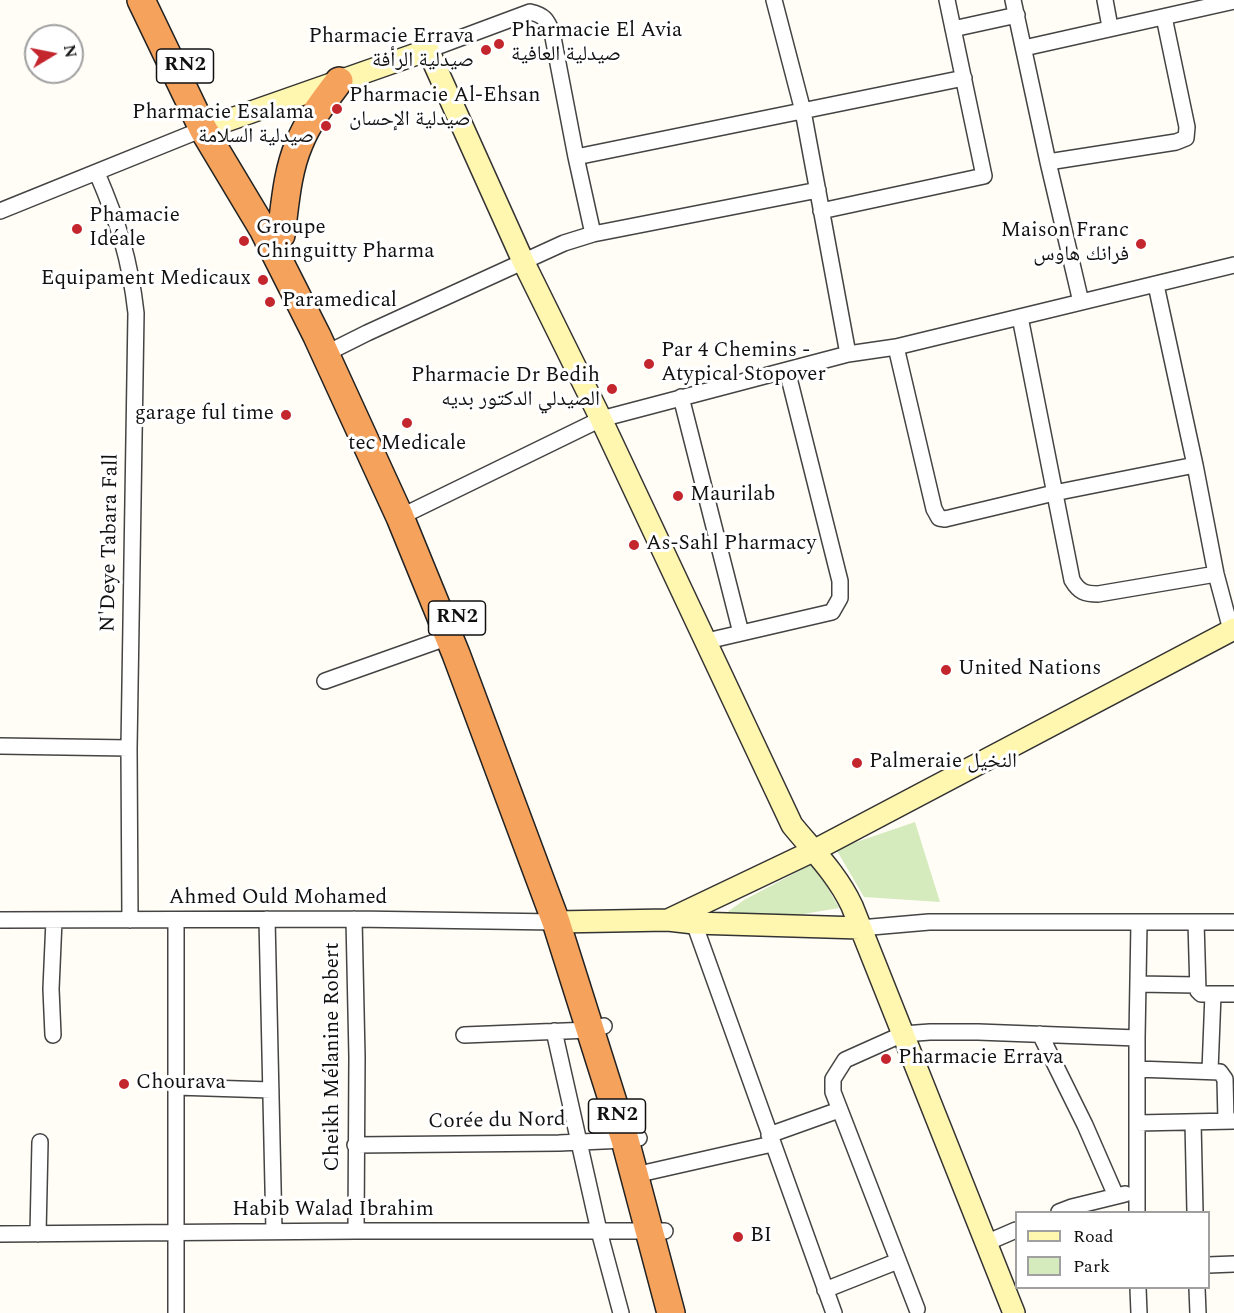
<!DOCTYPE html>
<html>
<head>
<meta charset="utf-8">
<style>
  body { margin:0 }
  #map { position:relative; width:1234px; height:1313px; overflow:hidden; background:#fffdf5; font-family:Spectral,serif }
  canvas { display:block }
  .legend { position:absolute; left:1015px; top:1211px; width:195px; height:78px; box-sizing:border-box; background:#fff; border:2px solid #a0a0a0; margin:0; padding:8px 10px; list-style:none; font-size:18px; color:#111 }
  .legend li { display:flex; align-items:center; gap:12px; height:30px }
  .legend b { width:30px; border:2px solid #a0a0a0 }
  .north { position:absolute; left:24px; top:24px; width:60px; height:60px; box-sizing:border-box; background:#fff; border:2px solid #a0a0a0; border-radius:50%; rotate:80deg; font-size:16px; font-weight:700; line-height:24px; text-align:center; color:#111 }
  .north::after { content:''; display:block; margin:auto; width:21px; height:27px; background:#c4262e; clip-path:polygon(50% 0,100% 100%,50% 72%,0 100%) }
</style>
</head>
<body>
<div id="map">
<canvas width="1234" height="1313"></canvas>
<ul class="legend">
<li><b style="height:8px;background:#fff6b0"></b>Road</li>
<li><b style="height:16px;background:#d5ebbd"></b>Park</li>
</ul>
<div class="north">N</div>
</div>
<script>
const ctx = document.querySelector('canvas').getContext('2d');
ctx.lineJoin = 'round';
function fillPath(path, color) { ctx.fillStyle = color; ctx.fill(path, 'evenodd'); }
function strokePath(path, color, width, dash) { ctx.strokeStyle = color; ctx.lineWidth = width; ctx.lineCap = dash ? 'butt' : 'round'; ctx.setLineDash(dash || []); ctx.stroke(path); }
function label(font, color, halo, rows, align = 'center') {
  ctx.font = font + ' Spectral,"Noto Naskh Arabic",serif'; ctx.lineWidth = 6; ctx.setLineDash([]); ctx.textBaseline = 'middle'; ctx.strokeStyle = halo; ctx.fillStyle = color; for (const [text, x, y, turn = 0] of rows) {
    ctx.save(); ctx.translate(x, y); ctx.rotate((+turn || 0) * Math.PI / 180); ctx.textAlign = isNaN(turn) ? turn : align; if (halo) ctx.strokeText(text, 0, 0); ctx.fillText(text, 0, 0); ctx.restore();
  }
}
const green = new Path2D(`
  M 915,822 L 940,902 L 864,897 L 836,849 Z
  M 814,863 L 839,908 L 762,921 L 722,916 L 744,900 Z`);
const street = new Path2D(`
  M 774,0 L 803,111 L 848,354
  M 1013,0 L 1048,162 L 1081,302
  M 1105,0 L 1110,27
  M 953,29 L 1017,15
  M 1024,48 L 1234,1
  M 428,50 L 530,12 C 544,15 547,20 552,32 L 576,157 L 593,234
  M 576,157 L 964,78
  M 1048,162 L 1176,142 L 1186,138 L 1187,127 L 1164,17
  M 97,173 C 118,222 130,259 136,313 L 129,748 L 130,920
  M 0,211 L 203,129
  M 821,211 L 984,176 L 947,0
  M 1156,285 L 1195,465 L 1216,574 L 1231,630
  M 1020,317 L 1072,580 C 1079,592 1085,594 1098,594 L 1216,574
  M 896,347 L 934,509 L 939,518 L 945,519 L 1054,493 L 1195,465
  M 325,354 L 367,333 L 564,243 L 593,234 L 818,190
  M 681,397 L 741,633
  M 400,517 L 601,419 L 848,354 L 896,347 L 1234,265
  M 707,641 L 832,612 L 840,598 L 840,581 L 787,370
  M 325,681 L 449,637
  M 0,746 L 129,748
  M 267,919 L 274,1231
  M 354,919 L 357,1057 L 356,1231
  M 0,920 L 354,919 L 556,922
  M 1196,922 L 1198,991 L 1201,994 L 1234,994
  M 694,923 L 834,1313
  M 860,928 L 929,922 L 1234,922
  M 1138,984 L 1196,985
  M 554,1031 L 599,1231 L 621,1313
  M 1040,1034 L 1085,1125 L 1116,1196
  M 53,1035 L 51,989 L 54,920
  M 464,1035 L 590,1030 L 604,1026
  M 1137,1069 L 1220,1072 L 1225,1079 L 1226,1121
  M 1210,1071 L 1213,994
  M 176,1087 L 271,1090
  M 1193,1122 L 1195,1212
  M 1137,1123 L 1234,1121
  M 769,1135 L 839,1110
  M 355,1145 L 559,1143 L 625,1140 L 639,1138
  M 635,1175 L 772,1144
  M 1059,1212 L 1072,1207 L 1125,1194
  M 1137,1212 L 1137,1038 L 1139,923
  M 0,1234 L 356,1231 L 665,1231
  M 38,1234 L 40,1142
  M 986,1243 L 1016,1230
  M 1208,1265 L 1234,1264
  M 1138,1288 L 1139,1313
  M 1197,1288 L 1198,1313
  M 825,1290 L 898,1261
  M 917,1309 L 833,1092 L 833,1079 L 845,1060 L 903,1034 L 930,1032 L 978,1032 L 1137,1038
  M 176,1313 L 176,920`);
const secondary = new Path2D(`
  M 203,129 L 428,50 L 523,261 L 601,419 L 792,825 C 814,852 837,874 852,906 L 1014,1313
  M 668,920 L 815,850 L 1234,629
  M 556,922 L 668,920 L 694,923 L 860,928`);
const highway = new Path2D(`
  M 141,0 L 203,129 L 263,229 L 317,336 L 400,517 L 456,654 L 556,922 L 625,1140 L 671,1313
  M 269,242 L 281,235 C 285,205 287,172 299,144 C 308,121 324,101 339,81`);
const markers = [
  [499,44,6,"#c4262e"],
  [486,50,6,"#c4262e"],
  [337,109,6,"#c4262e"],
  [326,126,6,"#c4262e"],
  [77,229,6,"#c4262e"],
  [244,241,6,"#c4262e"],
  [1141,244,6,"#c4262e"],
  [263,280,6,"#c4262e"],
  [270,302,6,"#c4262e"],
  [649,364,6,"#c4262e"],
  [612,389,6,"#c4262e"],
  [286,415,6,"#c4262e"],
  [407,423,6,"#c4262e"],
  [678,496,6,"#c4262e"],
  [634,545,6,"#c4262e"],
  [946,670,6,"#c4262e"],
  [857,763,6,"#c4262e"],
  [886,1059,6,"#c4262e"],
  [124,1084,6,"#c4262e"],
  [738,1237,6,"#c4262e"]
];
const shields = [
  [185,66,57],
  [457,618,57],
  [617,1116,57]
];
const shieldNames = [
  ["RN2",185,66],
  ["RN2",457,618],
  ["RN2",617,1116]
];
const poiNames = [
  ["Pharmacie El Avia",511,32],
  ["صيدلية العافية",511,56],
  ["Pharmacie Errava",474,38,"right"],
  ["صيدلية الرأفة",474,62,"right"],
  ["Pharmacie Al-Ehsan",349,97],
  ["صيدلية الإحسان",349,121],
  ["Pharmacie Esalama",314,114,"right"],
  ["صيدلية السلامة",314,138,"right"],
  ["Phamacie",89,217],
  ["Idéale",89,241],
  ["Groupe",256,229],
  ["Chinguitty Pharma",256,253],
  ["Maison Franc",1129,232,"right"],
  ["فرانك هاوس",1129,256,"right"],
  ["Equipament Medicaux",251,280,"right"],
  ["Paramedical",282,302],
  ["Par 4 Chemins -",661,352],
  ["Atypical Stopover",661,376],
  ["Pharmacie Dr Bedih",600,377,"right"],
  ["الصيدلي الدكتور بديه",600,401,"right"],
  ["garage ful time",274,415,"right"],
  ["tec Medicale",407,445,"center"],
  ["Maurilab",690,496],
  ["As-Sahl Pharmacy",646,545],
  ["United Nations",958,670],
  ["Palmeraie النخيل",869,763],
  ["Pharmacie Errava",898,1059],
  ["Chourava",136,1084],
  ["BI",750,1237]
];
const streetNames = [
  ["N'Deye Tabara Fall",111,543,-89],
  ["Ahmed Ould Mohamed",278,899],
  ["Cheikh Mélanine Robert",334,1057,-90],
  ["Corée du Nord",497,1122,-1],
  ["Habib Walad Ibrahim",333,1211]
];
fillPath(green, '#d5ebbd');
strokePath(street, '#444', 18);
strokePath(secondary, '#333', 24);
strokePath(highway, '#222', 30);
strokePath(street, '#fff', 15);
strokePath(secondary, '#fff6b0', 21);
strokePath(highway, '#f5a25d', 27);
for (const [x, y, r, color] of markers) { const dot = new Path2D(); dot.arc(x, y, r, 0, 2 * Math.PI); ctx.fillStyle = color; ctx.fill(dot); strokePath(dot, '#fff', 2); }
for (const [x, y, w] of shields) { const box = new Path2D(); box.roundRect(x - w / 2, y - 17, w, 34, 4.5); ctx.fillStyle = '#fff'; ctx.fill(box); strokePath(box, '#111', 1.5); }
label('bold 20px', '#111', null, shieldNames);
label('21px', '#111', '#fff', poiNames, 'left');
label('21px', '#111', '#fff', streetNames);
</script>
</body>
</html>
